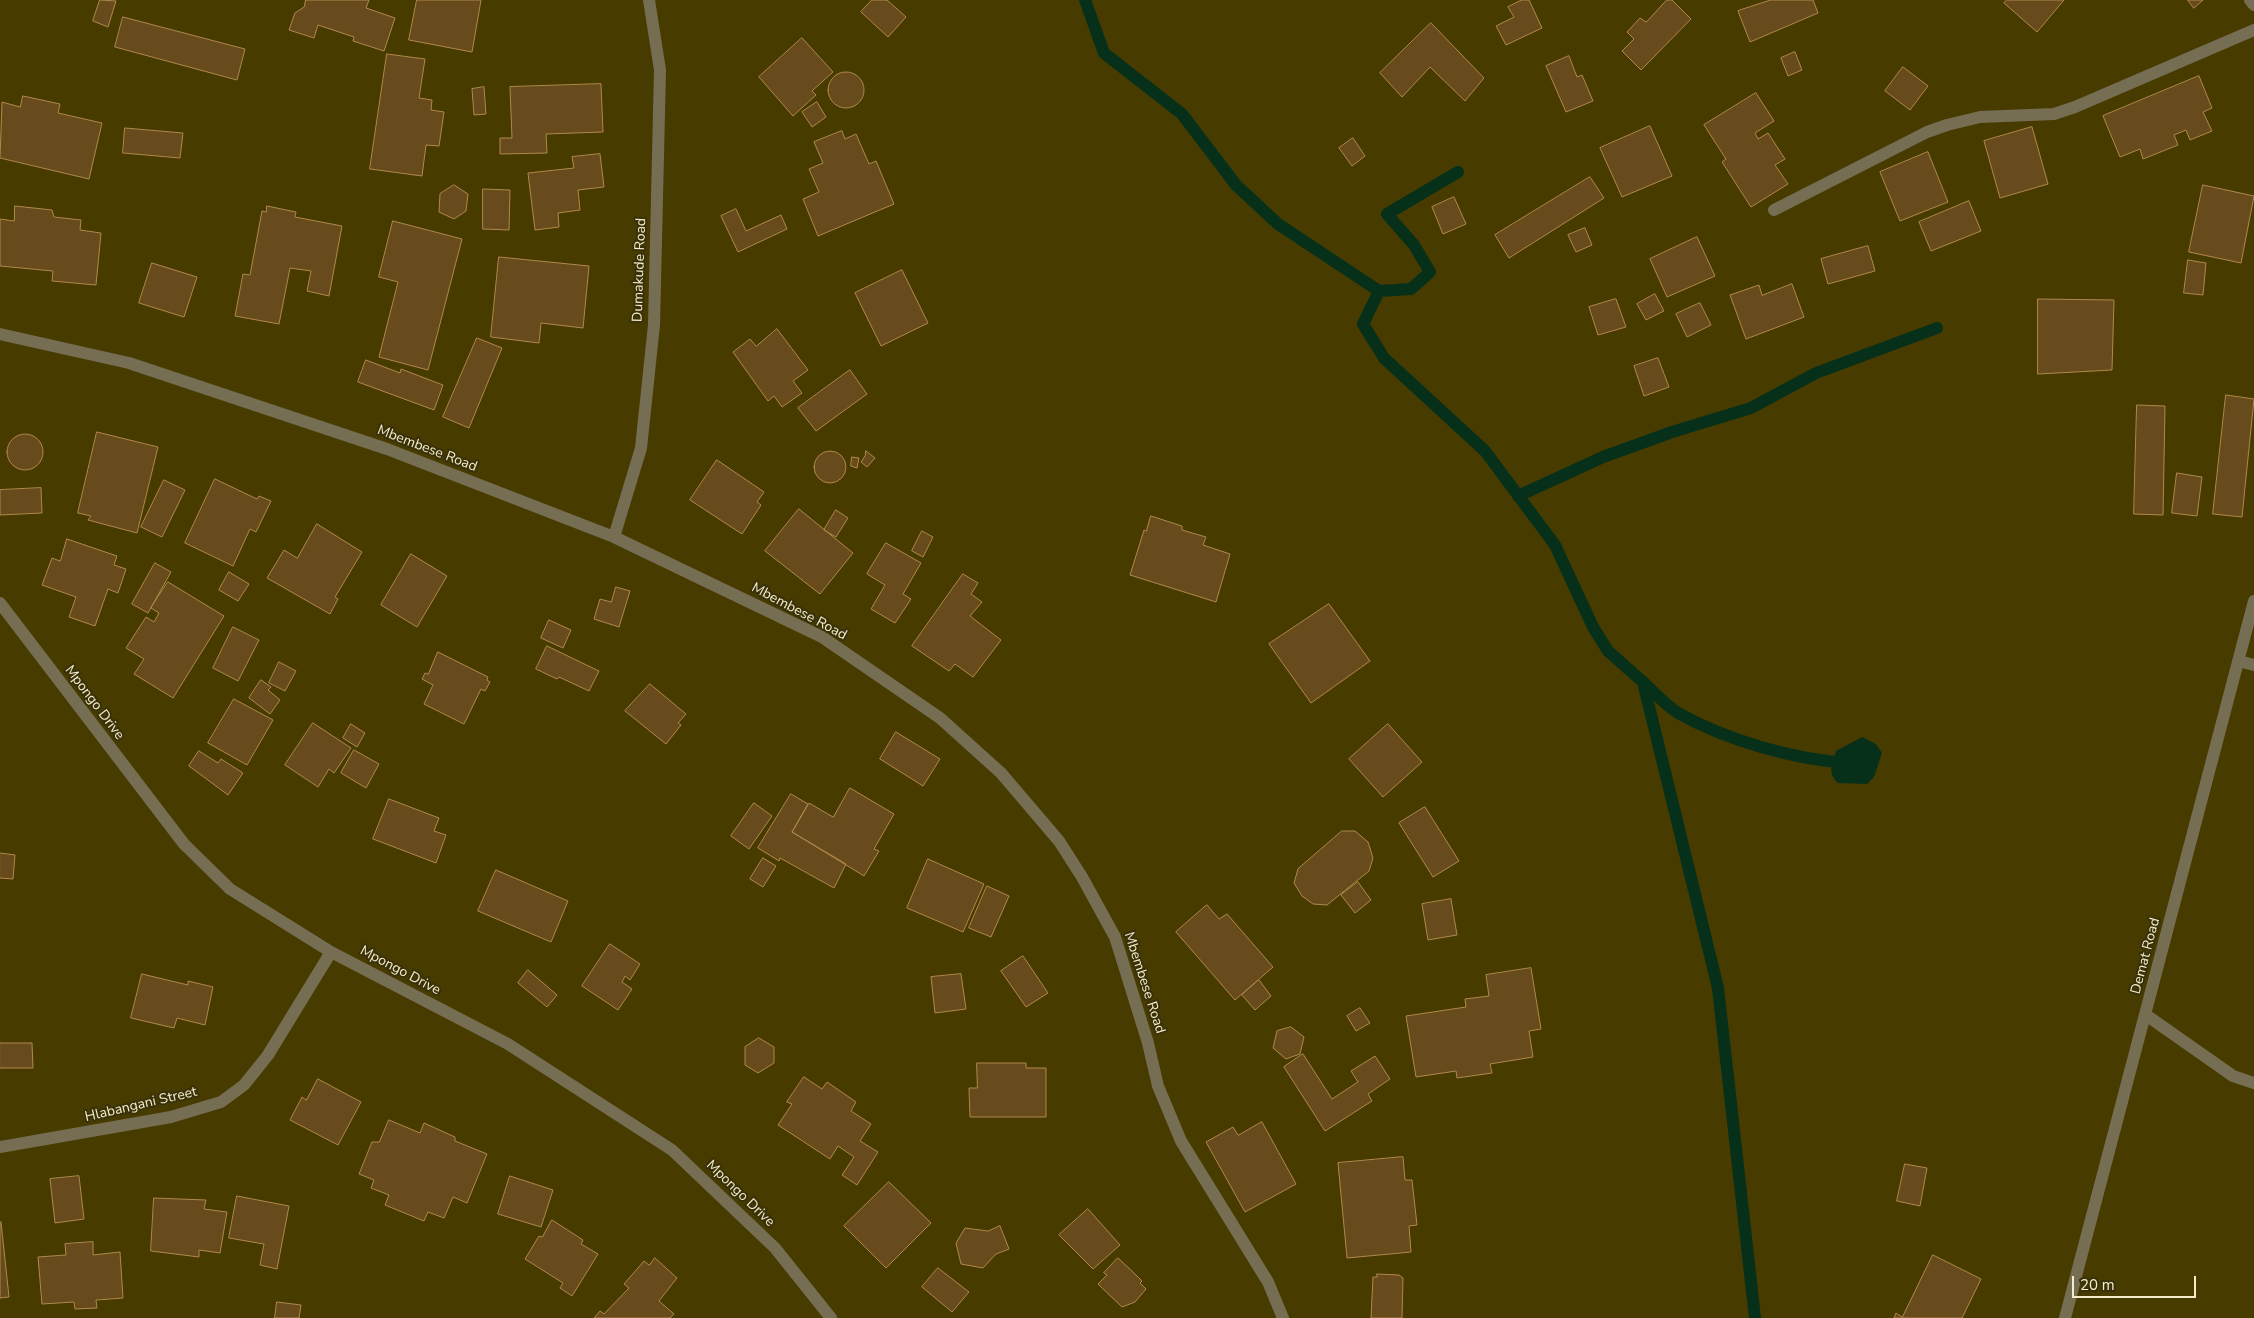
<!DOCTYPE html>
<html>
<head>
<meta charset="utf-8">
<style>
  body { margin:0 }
  #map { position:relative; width:2254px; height:1318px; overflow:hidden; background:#473b00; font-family:"Nunito Sans",sans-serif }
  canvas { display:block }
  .scale { position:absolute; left:2072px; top:1276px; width:124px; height:22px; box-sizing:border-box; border:2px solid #f4ecc9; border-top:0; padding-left:6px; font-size:15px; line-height:18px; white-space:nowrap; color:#f4ecc9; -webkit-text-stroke:4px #39310a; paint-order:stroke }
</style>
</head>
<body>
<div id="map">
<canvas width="2254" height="1318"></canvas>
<div class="scale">20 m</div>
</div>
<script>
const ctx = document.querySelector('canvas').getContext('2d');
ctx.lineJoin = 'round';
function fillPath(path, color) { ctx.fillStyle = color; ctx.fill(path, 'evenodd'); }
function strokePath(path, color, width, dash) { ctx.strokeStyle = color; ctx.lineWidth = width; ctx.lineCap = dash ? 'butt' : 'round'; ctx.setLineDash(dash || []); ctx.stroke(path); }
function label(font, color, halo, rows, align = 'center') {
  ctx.font = font + ' "Nunito Sans",sans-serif'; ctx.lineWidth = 4; ctx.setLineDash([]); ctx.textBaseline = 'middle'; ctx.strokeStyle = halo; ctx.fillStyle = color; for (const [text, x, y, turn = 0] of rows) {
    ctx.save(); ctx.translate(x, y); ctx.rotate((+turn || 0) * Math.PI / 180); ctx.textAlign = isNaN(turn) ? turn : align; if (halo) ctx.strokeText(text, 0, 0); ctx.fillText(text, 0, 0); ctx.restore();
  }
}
const water = new Path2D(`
  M 1862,737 L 1876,744 L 1882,753 L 1874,777 L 1867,784 L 1838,783 C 1827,773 1832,764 1836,751 Z`);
const stream = new Path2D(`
  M 1085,0 L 1104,53 L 1182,114 L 1236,185 L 1278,224 L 1379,291 L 1363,324 L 1384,358 L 1485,451 L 1555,545 L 1593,627 L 1608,651 L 1643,682 L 1718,988 L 1755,1318
  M 1379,291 L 1411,289 L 1430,272 L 1414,245 L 1387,214 L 1458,172
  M 1518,496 L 1603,457 L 1672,432 L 1751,408 L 1816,373 L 1937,328
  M 1643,682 C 1654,692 1665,705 1678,713 C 1726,740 1794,760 1850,763`);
const building = new Path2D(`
  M 100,0 L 116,1 L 108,27 L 93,21 Z
  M 306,0 L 369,0 L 366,8 L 395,18 L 384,51 L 353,41 L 354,37 L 318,25 L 314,38 L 289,30 L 295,13 L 304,7 Z
  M 417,0 L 481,0 L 472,52 L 409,40 Z
  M 872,0 L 887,0 L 906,17 L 888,37 L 861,12 Z
  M 1522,0 L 1529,0 L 1542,28 L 1506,45 L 1496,26 L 1514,17 L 1508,7 Z
  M 1667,0 L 1672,0 L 1691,19 L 1641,70 L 1622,51 L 1634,39 L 1627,32 L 1640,18 L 1646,22 Z
  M 1771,0 L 1813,0 L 1818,13 L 1750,42 L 1738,11 Z
  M 2007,0 L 2064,0 L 2037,32 L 2004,3 Z
  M 2188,0 L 2203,0 L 2194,8 Z
  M 123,17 L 245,49 L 237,80 L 115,47 Z
  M 1431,23 L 1484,78 L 1465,101 L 1430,67 L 1402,97 L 1380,73 Z
  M 802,38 L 833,72 L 812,91 L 816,95 L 793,116 L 759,77 Z
  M 1795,52 L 1802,70 L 1788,76 L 1781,58 Z
  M 387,54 L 425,59 L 419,98 L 432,100 L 431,110 L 444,112 L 439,146 L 426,145 L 422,176 L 370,169 Z
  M 1569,56 L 1577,77 L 1582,75 L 1593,101 L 1566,112 L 1546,66 Z
  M 1903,67 L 1928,86 L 1910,110 L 1885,91 Z
  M828 90a18 18 0 1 1 36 0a18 18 0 1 1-36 0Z
  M 2199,76 L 2212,108 L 2203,112 L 2212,131 L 2190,140 L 2186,130 L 2174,135 L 2178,145 L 2143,159 L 2140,149 L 2120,157 L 2103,116 Z
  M 601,84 L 603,132 L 546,134 L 547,153 L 500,154 L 500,138 L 512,138 L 510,87 Z
  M 484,87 L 486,114 L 474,115 L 472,89 Z
  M 1756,93 L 1774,121 L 1755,133 L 1758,139 L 1768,133 L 1785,159 L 1775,165 L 1788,184 L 1751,207 L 1722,162 L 1726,159 L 1704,125 Z
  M 23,96 L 60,104 L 58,113 L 102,123 L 89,179 L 0,158 L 2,102 L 20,107 Z
  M 817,102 L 826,117 L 812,127 L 802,112 Z
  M 1650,126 L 1672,176 L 1622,197 L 1600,148 Z
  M 2032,127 L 2048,184 L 2000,198 L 1984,141 Z
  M 125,128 L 183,133 L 180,158 L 123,153 Z
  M 842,131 L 845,139 L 856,134 L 869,164 L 876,161 L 894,204 L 818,236 L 803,199 L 819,192 L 809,169 L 823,163 L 814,142 Z
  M 1353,138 L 1365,156 L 1352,166 L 1339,148 Z
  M 1928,152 L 1948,202 L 1900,221 L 1880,172 Z
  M 600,154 L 604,187 L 578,190 L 580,210 L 558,213 L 559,227 L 535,230 L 528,173 L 574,168 L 572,157 Z
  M 1590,177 L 1604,198 L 1509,258 L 1495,235 Z
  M 454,185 L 468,194 L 466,211 L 454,219 L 439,212 L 440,194 Z
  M 2203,185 L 2254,196 L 2241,263 L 2189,252 Z
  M 483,189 L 510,190 L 509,230 L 483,229 Z
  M 1454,197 L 1466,224 L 1443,234 L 1432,207 Z
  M 1969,201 L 1981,231 L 1931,251 L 1919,222 Z
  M 15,206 L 52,210 L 54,217 L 81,220 L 80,230 L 101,233 L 96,285 L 52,281 L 53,271 L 0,266 L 0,219 L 14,221 Z
  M 267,206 L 296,212 L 295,217 L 342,226 L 329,296 L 307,291 L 311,271 L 290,268 L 279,324 L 235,316 L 243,274 L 250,275 L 262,211 L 266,212 Z
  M 736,209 L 746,231 L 781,215 L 787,229 L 738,252 L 721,216 Z
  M 393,221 L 462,239 L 428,370 L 379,357 L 398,282 L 379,277 Z
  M 1585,228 L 1592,245 L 1576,252 L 1568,235 Z
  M 1697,237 L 1715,276 L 1667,297 L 1650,259 Z
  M 1868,246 L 1875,271 L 1828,284 L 1821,259 Z
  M 499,257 L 589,266 L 583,328 L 541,323 L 539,343 L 491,337 Z
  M 2188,260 L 2206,263 L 2203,295 L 2184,293 Z
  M 152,263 L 197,277 L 184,317 L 139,303 Z
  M 902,270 L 928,323 L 881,346 L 855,293 Z
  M 1792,284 L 1804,317 L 1746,339 L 1730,295 L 1759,285 L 1762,295 Z
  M 1655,294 L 1664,311 L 1646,320 L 1637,304 Z
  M 1616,299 L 1626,327 L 1598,335 L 1589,307 Z
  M 2038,299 L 2114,300 L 2112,370 L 2038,374 Z
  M 1700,303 L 1711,325 L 1687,337 L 1676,314 Z
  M 777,329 L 808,370 L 793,381 L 802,393 L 782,407 L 774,396 L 768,401 L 733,352 L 750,339 L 756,346 Z
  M 477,338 L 502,348 L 469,428 L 443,417 Z
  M 1658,358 L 1669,387 L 1644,396 L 1634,366 Z
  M 366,360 L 400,373 L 401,369 L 443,385 L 434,410 L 358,382 Z
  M 850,370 L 867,394 L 816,431 L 798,408 Z
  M 2226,395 L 2254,399 L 2242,517 L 2213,514 Z
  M 2137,405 L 2165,406 L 2163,515 L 2134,514 Z
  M 97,432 L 158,447 L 137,533 L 88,520 L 91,516 L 78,513 Z
  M7 452a18 18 0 1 1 36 0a18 18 0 1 1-36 0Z
  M814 467a16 16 0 1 1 32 0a16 16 0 1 1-32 0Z
  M 866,451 L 875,458 L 867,467 L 861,462 L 865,456 Z
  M 852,457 L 859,458 L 857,468 L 851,466 Z
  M 717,460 L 764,492 L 757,502 L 761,505 L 742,534 L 690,500 Z
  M 2177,473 L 2202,477 L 2197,516 L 2172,513 Z
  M 215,479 L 257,499 L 259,496 L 271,501 L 256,532 L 250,529 L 233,566 L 185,543 Z
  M 164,480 L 185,490 L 162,537 L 141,527 Z
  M 41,488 L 42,513 L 0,515 L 0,490 Z
  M 799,509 L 853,553 L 820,594 L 765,551 Z
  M 836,510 L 848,518 L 836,537 L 824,530 Z
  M 1151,516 L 1182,526 L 1182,530 L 1206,537 L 1203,545 L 1230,554 L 1216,602 L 1130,575 L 1144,530 L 1146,531 Z
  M 317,524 L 362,552 L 335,597 L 338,599 L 330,614 L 267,578 L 284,550 L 297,558 Z
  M 922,531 L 933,537 L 923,557 L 912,551 Z
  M 67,539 L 117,556 L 114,565 L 126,569 L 118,593 L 108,589 L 95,626 L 69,617 L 76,597 L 42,585 L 52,558 L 60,561 Z
  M 886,543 L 921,563 L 903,594 L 911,599 L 895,623 L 871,609 L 885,585 L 867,574 Z
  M 411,554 L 447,576 L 417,627 L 381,605 Z
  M 155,563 L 171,572 L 148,613 L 132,604 Z
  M 229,572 L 249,584 L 238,601 L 219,590 Z
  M 963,574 L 978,583 L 971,594 L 982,602 L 970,616 L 1001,640 L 973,677 L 955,664 L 949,671 L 912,646 Z
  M 168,582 L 224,616 L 173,698 L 134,674 L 144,659 L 126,648 L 146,617 L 154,622 L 159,613 L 151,608 Z
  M 616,587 L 630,591 L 619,627 L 594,619 L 600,599 L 611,602 Z
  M 1329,604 L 1370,661 L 1311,703 L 1269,644 Z
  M 549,620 L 571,630 L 563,648 L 541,638 Z
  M 233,627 L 259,640 L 238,681 L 213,668 Z
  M 547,646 L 599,671 L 589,691 L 559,677 L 557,679 L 536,669 Z
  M 438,652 L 488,677 L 487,680 L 490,682 L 485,691 L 481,689 L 464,724 L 424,704 L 433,685 L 422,679 L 425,673 L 428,674 Z
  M 279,662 L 296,671 L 285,691 L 269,683 Z
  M 261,680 L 271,687 L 268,690 L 280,700 L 270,714 L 249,698 Z
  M 650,684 L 686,714 L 678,723 L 681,725 L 666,744 L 625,711 Z
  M 234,699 L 273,720 L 247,765 L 208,743 Z
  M 313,723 L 351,748 L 334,773 L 329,769 L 318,787 L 285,765 Z
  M 351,724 L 365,733 L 357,747 L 343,738 Z
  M 1388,724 L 1422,762 L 1383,797 L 1349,759 Z
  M 896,732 L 940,759 L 923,786 L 880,759 Z
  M 354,750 L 379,764 L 366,788 L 341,773 Z
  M 199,751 L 218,763 L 221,759 L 243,773 L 228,795 L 189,766 Z
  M 850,788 L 894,814 L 874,849 L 879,851 L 864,876 L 792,832 L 809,803 L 833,817 Z
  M 791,794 L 808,804 L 792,832 L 846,864 L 834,888 L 780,858 L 779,861 L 758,848 Z
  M 389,799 L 439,818 L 434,831 L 446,835 L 436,863 L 373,839 Z
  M 754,803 L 772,816 L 749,849 L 731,836 Z
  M 1425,807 L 1459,861 L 1433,877 L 1399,823 Z
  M 1342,831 L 1355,831 L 1368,842 L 1373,858 L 1369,871 L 1327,905 L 1313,904 L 1302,896 L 1294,883 L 1298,869 Z
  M 0,853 L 15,855 L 13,879 L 0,878 Z
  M 763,858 L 776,866 L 763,887 L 750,879 Z
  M 928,859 L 984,884 L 963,932 L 907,908 Z
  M 496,870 L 568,901 L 551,942 L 478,911 Z
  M 1358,882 L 1371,900 L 1355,913 L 1341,895 Z
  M 987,886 L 1009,896 L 991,937 L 969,928 Z
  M 1451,899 L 1457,935 L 1428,940 L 1422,904 Z
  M 1207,905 L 1219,919 L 1227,914 L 1273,967 L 1235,1000 L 1176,932 Z
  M 610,944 L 640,964 L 630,980 L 625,976 L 622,982 L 632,989 L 618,1010 L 582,986 Z
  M 1023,956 L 1048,993 L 1026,1007 L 1001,971 Z
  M 1531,968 L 1541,1029 L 1529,1031 L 1533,1057 L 1490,1064 L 1492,1073 L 1457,1078 L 1456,1071 L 1416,1077 L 1406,1016 L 1466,1007 L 1465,999 L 1489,996 L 1486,975 Z
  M 528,970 L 557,995 L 547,1007 L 518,983 Z
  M 142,974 L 188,985 L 188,981 L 213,987 L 205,1025 L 177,1018 L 174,1028 L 131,1018 Z
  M 961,974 L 966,1009 L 935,1013 L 931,977 Z
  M 1259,980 L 1271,996 L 1255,1010 L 1242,995 Z
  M 1360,1008 L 1370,1023 L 1356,1031 L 1347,1016 Z
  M 1291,1027 L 1304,1037 L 1300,1054 L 1286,1059 L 1273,1048 L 1277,1031 Z
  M 759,1038 L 774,1047 L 774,1063 L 758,1073 L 745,1065 L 745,1047 Z
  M 0,1043 L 32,1043 L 33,1068 L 0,1068 Z
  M 1303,1054 L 1332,1099 L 1358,1082 L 1351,1071 L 1375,1056 L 1390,1079 L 1368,1094 L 1372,1101 L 1325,1131 L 1284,1067 Z
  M 977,1063 L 1026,1063 L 1026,1068 L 1046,1068 L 1046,1117 L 970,1117 L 969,1088 L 977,1088 Z
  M 804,1077 L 822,1089 L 827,1082 L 856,1102 L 851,1111 L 871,1124 L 860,1141 L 878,1152 L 857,1185 L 842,1175 L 854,1157 L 838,1146 L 830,1159 L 778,1125 L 792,1104 L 787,1102 Z
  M 318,1079 L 361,1102 L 338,1145 L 290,1120 L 302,1097 L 306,1100 Z
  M 389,1120 L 420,1133 L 424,1123 L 455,1137 L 455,1141 L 487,1154 L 467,1203 L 453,1197 L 444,1218 L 428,1212 L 424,1221 L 385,1205 L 389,1195 L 371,1188 L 374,1180 L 359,1174 L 372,1142 L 379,1142 Z
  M 1262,1122 L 1296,1184 L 1245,1212 L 1206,1142 L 1233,1127 L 1238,1135 Z
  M 1403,1157 L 1405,1180 L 1412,1180 L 1417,1225 L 1409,1226 L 1411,1252 L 1347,1258 L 1338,1163 Z
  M 1905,1164 L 1927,1168 L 1920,1206 L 1897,1201 Z
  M 79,1176 L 84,1219 L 55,1223 L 50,1179 Z
  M 510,1176 L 553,1190 L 541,1227 L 498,1214 Z
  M 889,1182 L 931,1223 L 886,1268 L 844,1226 Z
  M 237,1196 L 289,1206 L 277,1269 L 260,1265 L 264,1244 L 229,1238 Z
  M 154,1198 L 206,1200 L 204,1209 L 227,1212 L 220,1253 L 199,1250 L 199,1257 L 151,1251 Z
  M 1088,1209 L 1120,1245 L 1093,1269 L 1059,1235 Z
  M 552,1220 L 583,1240 L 581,1244 L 598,1254 L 572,1296 L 560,1288 L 563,1283 L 525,1259 L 539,1236 L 542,1237 Z
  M 1,1222 L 9,1297 L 0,1298 L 0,1223 Z
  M 1000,1226 L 1009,1249 L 996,1254 L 983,1268 L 961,1264 L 956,1243 L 965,1228 L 988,1231 Z
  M 93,1242 L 93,1255 L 120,1252 L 123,1298 L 96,1300 L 97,1308 L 75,1309 L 74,1302 L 42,1304 L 38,1257 L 66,1255 L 65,1244 Z
  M 1933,1255 L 1981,1279 L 1962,1318 L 1894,1318 L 1896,1313 L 1902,1317 Z
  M 655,1258 L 677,1278 L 659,1301 L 674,1314 L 670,1318 L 594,1318 L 600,1311 L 604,1314 L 629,1288 L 624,1284 L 644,1261 L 649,1265 Z
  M 1118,1258 L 1135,1274 L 1142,1281 L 1140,1283 L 1146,1289 L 1135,1302 L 1122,1307 L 1098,1284 L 1107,1275 L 1104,1273 Z
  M 938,1268 L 969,1292 L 952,1312 L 922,1287 Z
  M 1377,1274 L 1399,1275 L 1403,1278 L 1402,1318 L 1371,1318 L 1373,1277 L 1377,1277 Z
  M 277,1302 L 301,1305 L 299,1318 L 275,1318 Z`);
const minor = new Path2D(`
  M 2250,0 L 2254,5
  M 1774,210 L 1927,132 L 1947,125 L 1980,117 L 2054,114 L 2075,107 L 2254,30
  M 0,334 L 129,363 L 387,449 L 614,537 L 822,637 L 940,718 L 1001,773 L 1059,841 L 1082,877 L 1115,937 L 1148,1043 L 1158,1086 L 1181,1141 L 1268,1282 L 1283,1318
  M 614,537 L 641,448 L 654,325 L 660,70 L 649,0
  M 0,603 L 184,844 L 230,889 L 331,952 L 508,1044 L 672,1150 L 775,1248 L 831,1318
  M 2238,661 L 2254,665
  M 2146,1015 L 2233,1076 L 2254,1083
  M 0,1147 L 171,1117 L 221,1102 L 244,1085 L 268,1055 L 331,952
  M 2065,1318 L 2254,601`);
const streetNames = [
  ["Dumakude Road",640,270,-88],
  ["Mbembese Road",427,449,21],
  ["Mbembese Road",799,612,28],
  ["Mpongo Drive",94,703,53],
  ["Demat Road",2146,956,-75],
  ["Mpongo Drive",400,971,28],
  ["Mbembese Road",1144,983,72],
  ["Hlabangani Street",141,1105,-13],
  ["Mpongo Drive",740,1194,44]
];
fillPath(water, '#06301a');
strokePath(stream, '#06301a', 12);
fillPath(building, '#684b1c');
strokePath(building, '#b0884b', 1);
strokePath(minor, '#756e53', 12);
label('14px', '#f4ecc9', '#39310a', streetNames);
</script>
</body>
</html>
